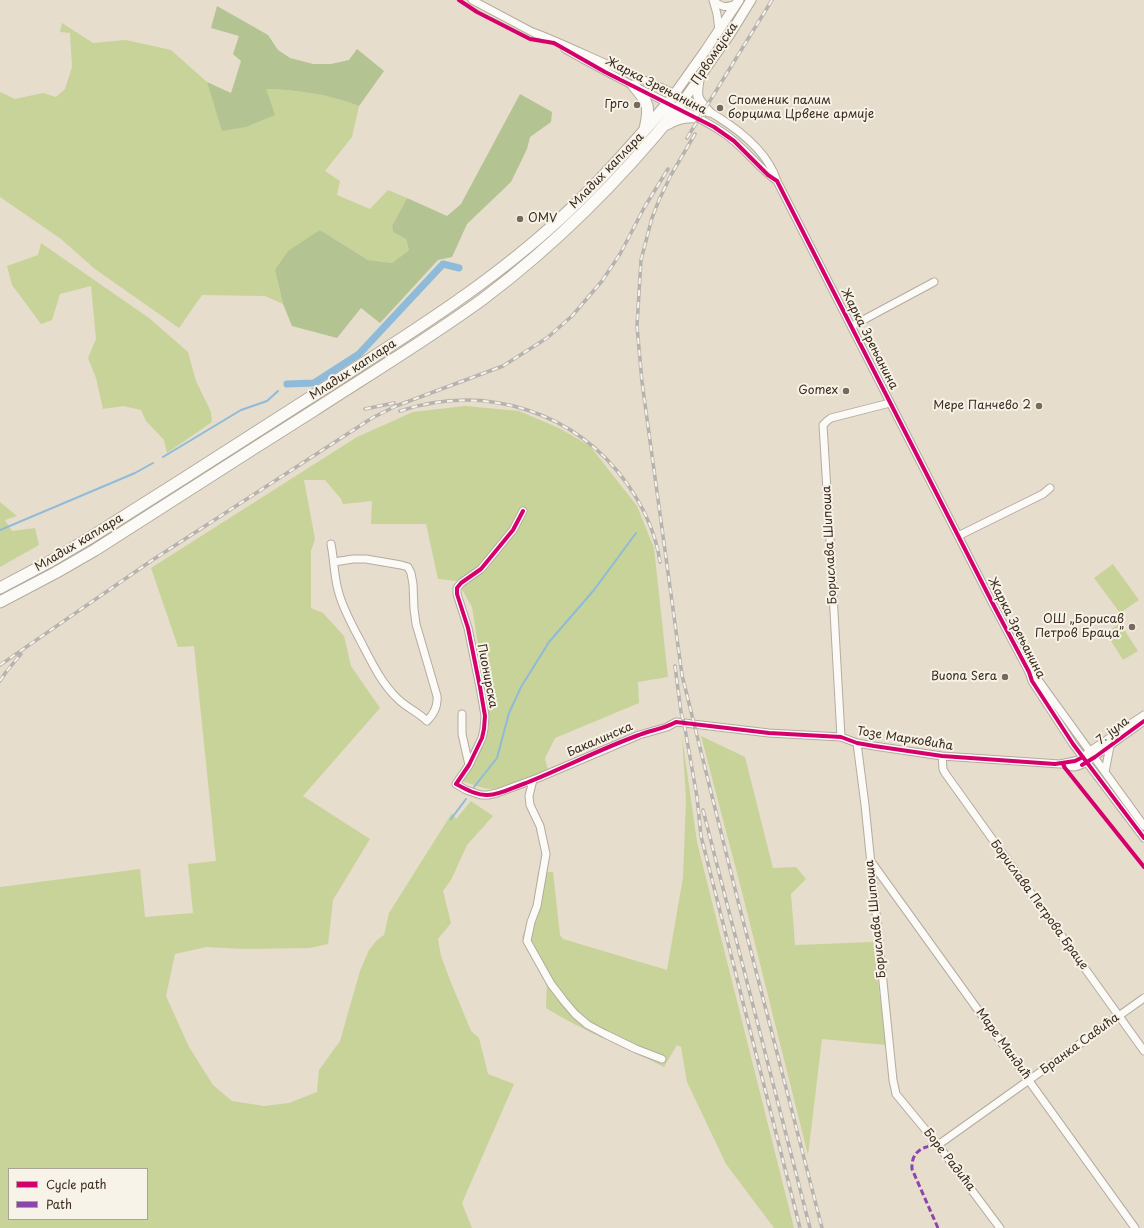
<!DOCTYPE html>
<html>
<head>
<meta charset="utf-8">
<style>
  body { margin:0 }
  #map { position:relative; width:1144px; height:1228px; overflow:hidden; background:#e6ddcc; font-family:"Playpen Sans",sans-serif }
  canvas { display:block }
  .legend { position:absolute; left:8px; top:1168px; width:140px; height:52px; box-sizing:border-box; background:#f7f3e8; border:1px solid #aca397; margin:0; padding:5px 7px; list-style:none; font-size:12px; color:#3b2a1e }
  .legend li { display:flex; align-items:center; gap:8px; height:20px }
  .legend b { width:20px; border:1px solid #aca397 }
</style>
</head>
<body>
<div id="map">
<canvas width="1144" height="1228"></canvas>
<ul class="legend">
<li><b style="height:5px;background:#d6006c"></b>Cycle path</li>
<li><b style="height:5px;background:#8e44ad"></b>Path</li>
</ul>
</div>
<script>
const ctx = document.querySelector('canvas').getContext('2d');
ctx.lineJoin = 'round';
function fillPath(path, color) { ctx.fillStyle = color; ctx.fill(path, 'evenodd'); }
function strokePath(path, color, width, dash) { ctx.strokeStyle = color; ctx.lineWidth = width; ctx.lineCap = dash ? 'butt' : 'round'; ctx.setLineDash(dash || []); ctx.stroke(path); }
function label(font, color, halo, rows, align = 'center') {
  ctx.font = font + ' "Playpen Sans",sans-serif'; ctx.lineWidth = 4; ctx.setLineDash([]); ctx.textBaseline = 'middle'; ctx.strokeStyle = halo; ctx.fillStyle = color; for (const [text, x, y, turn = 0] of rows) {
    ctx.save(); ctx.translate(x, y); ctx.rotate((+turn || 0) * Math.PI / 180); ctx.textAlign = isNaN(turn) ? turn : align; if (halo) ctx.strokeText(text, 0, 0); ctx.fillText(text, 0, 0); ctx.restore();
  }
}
const green = new Path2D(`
  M 62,23 L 93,43 L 126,40 L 171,50 L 207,82 L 223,131 L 266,89 C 300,90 327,94 359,106 L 352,137 L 325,171 L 340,181 L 337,195 L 370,209 L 388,190 L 407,198 L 392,226 L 393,232 L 406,239 L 409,250 L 392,263 L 368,260 L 320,230 L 275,270 L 283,304 L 265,296 L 202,295 L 179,328 L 95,269 L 61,239 L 0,197 L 0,92 L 15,99 L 43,93 L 56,97 L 65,89 L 72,67 L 70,33 L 60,32 Z
  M 41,243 L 149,318 L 188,352 L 196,381 L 211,412 L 212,422 L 167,453 L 164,440 L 146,421 L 141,410 L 123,406 L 103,409 L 96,378 L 88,358 L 96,339 L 91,286 L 60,294 L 52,320 L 41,324 L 12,285 L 7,266 L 38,255 Z
  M 465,406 L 519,411 L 559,428 L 590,446 L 637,506 L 654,548 L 668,677 L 638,682 L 639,703 L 555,738 L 545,758 L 548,770 C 535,775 505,789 493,789 C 482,789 472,784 462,781 L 489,726 L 483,676 L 472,607 L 457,581 L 438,579 L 426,524 L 371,524 L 372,501 L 343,504 L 341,499 L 325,480 L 304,480 L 315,539 L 311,551 L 311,608 L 323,613 L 344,636 L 351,666 L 380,708 L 303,796 L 370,839 L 333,900 L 328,944 L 310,948 L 245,949 L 206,947 L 175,954 L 166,996 L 189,1047 L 213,1085 L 232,1101 L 264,1106 L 289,1103 L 317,1092 L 319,1070 L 340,1041 L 360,971 L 369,950 L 377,940 L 384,935 L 389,913 L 452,813 L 456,819 L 471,801 L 493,816 L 467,845 L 451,880 L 443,891 L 451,923 L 438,939 L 441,956 L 450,980 L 471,1031 L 479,1038 L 488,1074 L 514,1084 L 462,1203 L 472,1228 L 0,1228 L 0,887 L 140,869 L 145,917 L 193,913 L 188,864 L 216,861 L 194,646 L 178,647 L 151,568 L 357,437 L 413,412 ZM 9,1169 L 147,1169 L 147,1219 L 9,1219 Z
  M 0,502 L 17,516 L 5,520 L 12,531 L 35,528 L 39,545 L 0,567 Z
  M 1113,564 L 1139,600 L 1120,613 L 1094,578 Z
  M 1120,623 L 1138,651 L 1123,660 L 1106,633 Z
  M 682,736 L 697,842 L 794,1228 L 774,1228 L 726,1164 L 687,1082 L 681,1047 L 677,1045 L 664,1067 C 626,1047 584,1032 546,1008 L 547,978 L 534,953 L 522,937 L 532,913 L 538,872 L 553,872 L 560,935 L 563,939 L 667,970 L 683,877 L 686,800 Z
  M 701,736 L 745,757 L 773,868 L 796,867 L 806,879 L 791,894 L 795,945 L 873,942 L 886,1045 L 822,1039 L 808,1155 L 742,892 Z`);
const forest = new Path2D(`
  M 217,6 L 268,35 L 278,50 L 290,58 L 313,64 L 331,64 L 349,60 L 357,49 L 384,71 L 359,106 C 327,94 300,90 266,89 L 275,115 L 246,127 L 222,131 L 207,82 L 231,93 L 241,61 L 233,54 L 239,36 L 211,28 Z
  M 520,94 L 552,112 L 551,122 L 530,137 L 527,149 L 511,182 L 467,224 L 452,257 L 438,260 L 380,323 L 361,308 L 337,338 L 292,326 L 283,304 L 275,270 L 288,251 L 320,230 L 368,260 L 392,263 L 409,250 L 406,239 L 393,232 L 392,226 L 407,198 L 447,216 L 461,204 Z`);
const stream = new Path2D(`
  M 163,457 L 241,410 L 267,401 L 278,391
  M 0,530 L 135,473 L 153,463
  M 474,787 L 497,758 L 509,713 L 521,687 L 549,642 L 594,590 L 636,533
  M 451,819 L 466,799`);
const canal = new Path2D(`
  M 287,384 L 314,383 L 359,354 L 443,264 L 459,268`);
const minor = new Path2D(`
  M 472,0 L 536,34
  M 713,0 L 717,14 L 719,31
  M 713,0 C 722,8 726,8 736,4
  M 533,32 C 559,42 584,54 609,65 C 661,88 758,122 777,181 L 995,608 L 1029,672 L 1032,681 L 1073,744 L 1144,838
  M 565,49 C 593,65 622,80 652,95 C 675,107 700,117 722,132 C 743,145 757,167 777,181
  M 852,326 L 934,282
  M 523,511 L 513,530 L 481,569 L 461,583 L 457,588 L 457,594 L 468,628 L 480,687 L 485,716 L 484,729 L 482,738 L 469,765 L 456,784 L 466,790 L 481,795 L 488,795 L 497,793 L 538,778 L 639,735 L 667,727 L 676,722 L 769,733 L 841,737 L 857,743 L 874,746 L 942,756 L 1060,764 L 1079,760 L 1090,751 L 1144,715
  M 958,536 L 1043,494 L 1050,488
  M 331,544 C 334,559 334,575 338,590 C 342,607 352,625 360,640 C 371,661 381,683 398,699 C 407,708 418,712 427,721 C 434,714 438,706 437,696 L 416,624 L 414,609 L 413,584 L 411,573 L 408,567 L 401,565 L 366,559 L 353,559 L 334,562
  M 1030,672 L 1036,677 L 1144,826
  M 462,714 L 462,734 L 469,765
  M 841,737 L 830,540 L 823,425 L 827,421 L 831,418 L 890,403
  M 857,743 L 865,805 L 893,1080 L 896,1094 L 938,1145 L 1000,1228
  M 942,756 L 943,769 L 945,773 L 1144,1051
  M 1063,764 C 1072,769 1078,767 1087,762 L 1144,721
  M 1105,772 L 1110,746
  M 533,780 L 529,796 L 530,805 L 540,826 L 546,854 L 537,906 L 531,922 L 527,941 L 551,984 L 564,1001 L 575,1014 L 588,1025 L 605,1034 L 636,1049 L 662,1059
  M 870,860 L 1135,1228
  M 938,1145 L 1144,998`);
const major = new Path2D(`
  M 699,80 C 696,100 697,97 709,112
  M 668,103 L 705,51 L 739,0
  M 678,108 L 730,34 L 751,0`);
const highway = new Path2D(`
  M 634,86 C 649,103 650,107 645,129
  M 667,124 C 677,118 685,116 696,117
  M 0,588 L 49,562 L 88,539 C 172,486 255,433 339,379 C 412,332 485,286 550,228 C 593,190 631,147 668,103
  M 0,602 L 55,573 L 95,550 C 167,504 240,457 313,411 C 370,374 428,339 483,299 C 556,244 621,179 678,108`);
const rail = new Path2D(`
  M 695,134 L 671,175 L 659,200 L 652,218 L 641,260 L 637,326 L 642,382 L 682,675 L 738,901 L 822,1228
  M 687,138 L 772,0
  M 365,409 L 394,403
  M 400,411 C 485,383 576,411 628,485 C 644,508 656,534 660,562
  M 0,665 L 151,561 L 372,418 L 396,406 L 503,366 L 547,338 L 572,316 L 602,281 L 620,254 L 644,208 L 668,169
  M 675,666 L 681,712 L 684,723 L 697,797 L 701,836 L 800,1228
  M 0,681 L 6,672 L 21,654
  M 703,810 L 810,1228`);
const quiet = new Path2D(`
  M 938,1228 L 912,1169 C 911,1152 922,1146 938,1145`);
const cycleway = new Path2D(`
  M 459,0 L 477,12 L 530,39 L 554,43 L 605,72 L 714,127 L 734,141 L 768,175 L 777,181 L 995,608 L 1029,672 L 1032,681 L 1073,744 L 1144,838
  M 523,511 L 513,530 L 481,569 L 461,583 L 457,588 L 457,594 L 468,628 L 480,687 L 485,716 L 484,729 L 482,738 L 469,765 L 456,784 C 466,789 477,796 488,795 C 500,795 514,787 526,783 C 564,768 600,749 639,735 C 651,730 664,729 676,722 L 769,733 L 841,737 L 857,743 L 874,746 L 942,756 L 1055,764 L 1075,761 L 1083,757
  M 1063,764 L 1065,768 L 1144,867
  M 1082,765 L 1095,757 L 1144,721`);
const markers = [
  [637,105,4,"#77695b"],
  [720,108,4,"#77695b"],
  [520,219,4,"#77695b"],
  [846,391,4,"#77695b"],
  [1039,406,4,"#77695b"],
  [1132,627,4,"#77695b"],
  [1005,677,4,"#77695b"]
];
const streetNames = [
  ["Првомајска",715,54,-56],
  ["Жарка Зрењанина",656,86,27],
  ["Младих каплара",607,171,-46],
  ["Жарка Зрењанина",869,339,63],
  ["Младих каплара",353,370,-33],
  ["Младих каплара",79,543,-31],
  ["Борислава Шипоша",830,545,-93],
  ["Жарка Зрењанина",1016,628,63],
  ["Пионирска",487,676,79],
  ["7. јула",1113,731,-37],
  ["Тозе Марковића",905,739,9],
  ["Бакалинска",600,740,-23],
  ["Борислава Петрова Браце",1039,905,54],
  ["Борислава Шипоша",876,919,-96],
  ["Маре Мандић",1003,1044,54],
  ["Бранка Савића",1080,1044,-36],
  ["Боре Радића",949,1160,52]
];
const poiNames = [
  ["Споменик палим",728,101,"left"],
  ["борцима Црвене армије",728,115,"left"],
  ["Грго",629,105],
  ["OMV",528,219,"left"],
  ["Gomex",838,391],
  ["Мере Панчево 2",1031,406],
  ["ОШ „Борисав",1124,620],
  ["Петров Браца”",1124,634],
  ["Buona Sera",997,677]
];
fillPath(green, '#c8d399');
fillPath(forest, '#b4c392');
strokePath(stream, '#8ebbd9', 2);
strokePath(canal, '#8ebbd9', 7);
strokePath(minor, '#b3aca0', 9);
strokePath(major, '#b3aca0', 11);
strokePath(highway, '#b3aca0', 13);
strokePath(minor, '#fbfaf7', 7);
strokePath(major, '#fbfaf7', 9);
strokePath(highway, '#fbfaf7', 11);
strokePath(rail, '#b6b2ae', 3.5);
strokePath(rail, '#f7f3e8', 2, [6]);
strokePath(quiet, '#8e44ad', 3, [6, 3]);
strokePath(cycleway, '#d6006c', 4);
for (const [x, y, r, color] of markers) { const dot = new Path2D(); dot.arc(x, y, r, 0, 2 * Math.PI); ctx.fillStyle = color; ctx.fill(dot); strokePath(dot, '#f7f3e8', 1.5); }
label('12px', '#3b2a1e', '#f7f3e8', streetNames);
label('12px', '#3b2a1e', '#f7f3e8', poiNames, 'right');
</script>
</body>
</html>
